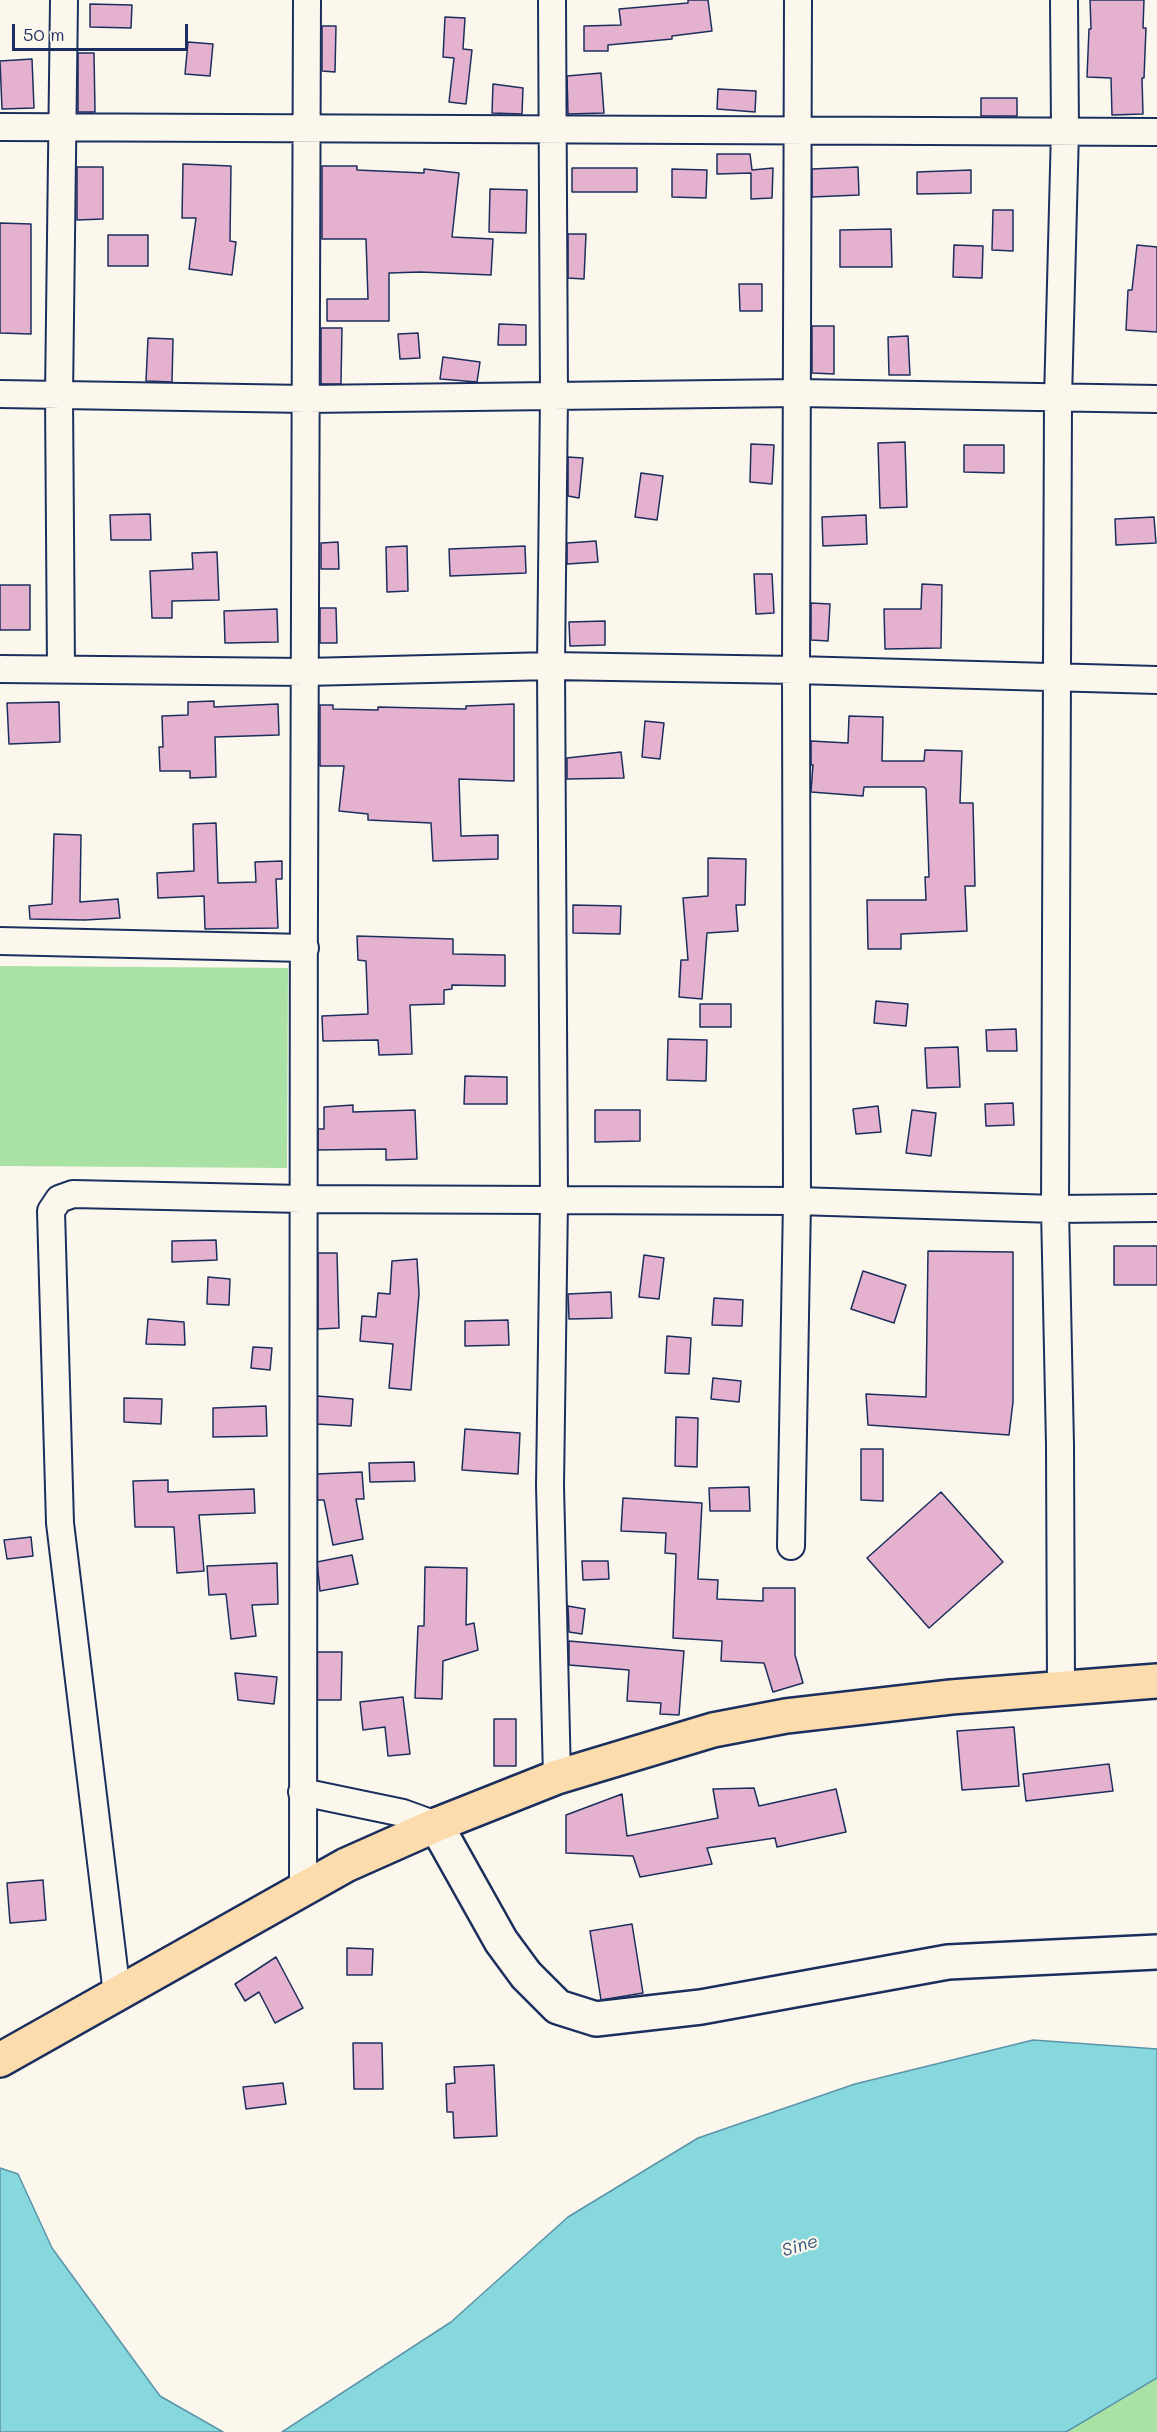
<!DOCTYPE html>
<html>
<head>
<meta charset="utf-8">
<style>
  body { margin:0 }
  #map { position:relative; width:1157px; height:2432px; overflow:hidden; background:#fbf7ec; font-family:Mali,sans-serif }
  canvas { display:block }
  .scale { position:absolute; left:12px; top:24px; width:176px; height:27px; box-sizing:border-box; border:3px solid #1b2f5e; border-top:0; padding-left:8px; font-size:18px; line-height:21px; white-space:nowrap; color:#1b2f5e; -webkit-text-stroke:4px #fbf7ec; paint-order:stroke }
</style>
</head>
<body>
<div id="map">
<canvas width="1157" height="2432"></canvas>
<div class="scale">50 m</div>
</div>
<script>
const ctx = document.querySelector('canvas').getContext('2d');
ctx.lineJoin = 'round';
function fillPath(path, color) { ctx.fillStyle = color; ctx.fill(path, 'evenodd'); }
function strokePath(path, color, width, dash) { ctx.strokeStyle = color; ctx.lineWidth = width; ctx.lineCap = dash ? 'butt' : 'round'; ctx.setLineDash(dash || []); ctx.stroke(path); }
function label(font, color, halo, rows, align = 'center') {
  ctx.font = font + ' Mali,sans-serif'; ctx.lineWidth = 4.5; ctx.setLineDash([]); ctx.textBaseline = 'middle'; ctx.strokeStyle = halo; ctx.fillStyle = color; for (const [text, x, y, turn = 0] of rows) {
    ctx.save(); ctx.translate(x, y); ctx.rotate((+turn || 0) * Math.PI / 180); ctx.textAlign = isNaN(turn) ? turn : align; if (halo) ctx.strokeText(text, 0, 0); ctx.fillText(text, 0, 0); ctx.restore();
  }
}
const green = new Path2D(`
  M 0,966 L 288,968 L 287,1168 L 0,1166 Z
  M 1157,2378 L 1157,2432 L 1066,2432 L 1151,2380 Z`);
const water = new Path2D(`
  M 1033,2040 L 1157,2049 L 1157,2378 L 1066,2432 L 282,2432 L 451,2322 L 568,2217 L 698,2138 L 855,2084 Z
  M 0,2168 L 18,2174 L 52,2248 L 160,2396 L 223,2432 L 0,2432 Z`);
const building = new Path2D(`
  M 688,0 L 708,0 L 712,31 L 672,36 L 672,39 L 608,45 L 608,51 L 584,51 L 584,26 L 621,25 L 619,9 L 688,3 Z
  M 1090,0 L 1144,0 L 1143,28 L 1146,28 L 1144,78 L 1142,78 L 1143,114 L 1112,115 L 1111,78 L 1087,77 L 1089,29 L 1091,29 Z
  M 90,4 L 132,5 L 131,28 L 90,27 Z
  M 445,17 L 465,18 L 463,49 L 472,50 L 466,104 L 449,102 L 454,58 L 443,57 Z
  M 322,26 L 336,26 L 335,72 L 322,71 Z
  M 188,42 L 213,44 L 210,76 L 185,74 Z
  M 78,53 L 94,53 L 95,112 L 78,112 Z
  M 32,59 L 34,108 L 2,109 L 0,61 Z
  M 601,73 L 604,113 L 568,114 L 567,76 Z
  M 493,84 L 523,88 L 522,114 L 492,113 Z
  M 718,89 L 756,91 L 755,112 L 717,109 Z
  M 981,98 L 1017,98 L 1017,116 L 981,116 Z
  M 717,154 L 750,154 L 752,170 L 773,168 L 772,198 L 751,199 L 751,173 L 717,174 Z
  M 183,164 L 231,166 L 230,241 L 236,242 L 232,275 L 189,269 L 196,218 L 182,218 Z
  M 322,166 L 357,166 L 357,170 L 424,173 L 424,169 L 459,173 L 452,237 L 493,239 L 491,275 L 420,272 L 389,273 L 389,321 L 327,321 L 327,299 L 368,299 L 366,239 L 322,239 Z
  M 77,167 L 103,167 L 103,219 L 77,220 Z
  M 858,167 L 859,195 L 812,197 L 812,169 Z
  M 572,168 L 637,168 L 637,192 L 572,192 Z
  M 672,169 L 707,170 L 706,198 L 672,197 Z
  M 971,170 L 971,193 L 917,194 L 917,172 Z
  M 490,189 L 527,190 L 526,233 L 489,232 Z
  M 993,210 L 1013,210 L 1013,251 L 992,250 Z
  M 0,223 L 31,224 L 31,334 L 0,333 Z
  M 891,229 L 892,267 L 840,267 L 840,230 Z
  M 568,234 L 586,234 L 584,279 L 568,278 Z
  M 108,235 L 148,235 L 148,266 L 108,266 Z
  M 954,245 L 983,246 L 982,278 L 953,277 Z
  M 1137,245 L 1157,247 L 1157,332 L 1126,330 L 1128,290 L 1132,290 Z
  M 739,284 L 762,284 L 762,311 L 740,311 Z
  M 499,324 L 526,325 L 526,345 L 498,345 Z
  M 812,326 L 834,326 L 834,374 L 812,373 Z
  M 321,328 L 342,328 L 341,384 L 321,384 Z
  M 418,333 L 420,358 L 400,359 L 398,334 Z
  M 908,336 L 910,375 L 889,375 L 888,337 Z
  M 148,338 L 173,339 L 172,382 L 146,381 Z
  M 443,357 L 480,362 L 477,382 L 440,379 Z
  M 905,442 L 907,507 L 880,508 L 878,443 Z
  M 751,444 L 774,445 L 772,484 L 750,482 Z
  M 964,445 L 1004,445 L 1004,473 L 964,472 Z
  M 568,457 L 583,458 L 579,498 L 568,496 Z
  M 641,473 L 663,476 L 657,520 L 635,517 Z
  M 150,514 L 151,540 L 111,540 L 110,515 Z
  M 866,515 L 867,544 L 823,546 L 822,517 Z
  M 1154,517 L 1156,543 L 1116,545 L 1115,519 Z
  M 596,541 L 598,562 L 567,564 L 567,543 Z
  M 338,542 L 339,569 L 321,569 L 321,543 Z
  M 407,546 L 408,591 L 387,592 L 386,547 Z
  M 525,546 L 526,573 L 450,576 L 449,549 Z
  M 217,552 L 219,600 L 172,601 L 172,618 L 152,618 L 150,571 L 193,569 L 192,553 Z
  M 754,574 L 772,574 L 774,613 L 756,614 Z
  M 922,584 L 942,585 L 941,648 L 885,649 L 884,609 L 921,609 Z
  M 0,585 L 30,585 L 30,630 L 0,630 Z
  M 811,603 L 830,604 L 828,641 L 811,640 Z
  M 320,608 L 336,608 L 337,643 L 320,643 Z
  M 277,609 L 278,642 L 225,643 L 224,611 Z
  M 605,621 L 605,645 L 570,646 L 569,622 Z
  M 214,701 L 214,707 L 278,704 L 279,735 L 215,737 L 216,777 L 190,778 L 190,771 L 160,771 L 159,747 L 163,747 L 162,716 L 188,715 L 188,702 Z
  M 59,702 L 60,742 L 9,744 L 7,703 Z
  M 514,704 L 514,781 L 459,779 L 461,836 L 498,835 L 498,859 L 433,861 L 431,823 L 368,820 L 368,814 L 339,811 L 344,766 L 320,766 L 320,705 L 333,705 L 333,709 L 378,710 L 378,707 L 466,709 L 466,706 Z
  M 849,716 L 883,717 L 882,761 L 924,761 L 925,750 L 962,751 L 960,803 L 973,803 L 975,886 L 965,886 L 967,931 L 901,934 L 901,949 L 868,949 L 867,900 L 926,900 L 925,877 L 929,877 L 926,789 L 924,787 L 864,787 L 863,796 L 811,792 L 813,765 L 811,765 L 811,741 L 848,743 Z
  M 645,721 L 664,723 L 660,759 L 642,757 Z
  M 621,752 L 624,778 L 567,779 L 567,758 Z
  M 216,823 L 218,883 L 256,882 L 255,862 L 282,861 L 282,879 L 276,879 L 278,928 L 205,929 L 204,896 L 158,898 L 157,873 L 194,871 L 193,824 Z
  M 54,834 L 81,835 L 80,902 L 118,899 L 120,918 L 85,920 L 30,919 L 29,906 L 52,904 Z
  M 708,858 L 746,859 L 745,905 L 736,905 L 738,931 L 707,933 L 702,999 L 679,997 L 681,960 L 688,960 L 683,898 L 708,896 Z
  M 573,905 L 621,906 L 620,934 L 573,933 Z
  M 357,936 L 453,939 L 453,954 L 505,955 L 505,986 L 452,985 L 452,989 L 444,990 L 444,1004 L 410,1005 L 412,1054 L 379,1055 L 378,1040 L 323,1041 L 322,1016 L 368,1014 L 366,961 L 358,960 Z
  M 876,1001 L 908,1004 L 906,1026 L 874,1023 Z
  M 700,1004 L 731,1004 L 731,1027 L 700,1027 Z
  M 1016,1029 L 1017,1051 L 987,1051 L 986,1030 Z
  M 668,1039 L 707,1040 L 706,1081 L 667,1080 Z
  M 958,1047 L 960,1087 L 927,1088 L 925,1048 Z
  M 465,1076 L 507,1077 L 507,1104 L 464,1104 Z
  M 1013,1103 L 1014,1125 L 986,1126 L 985,1104 Z
  M 353,1105 L 353,1112 L 415,1110 L 417,1159 L 386,1160 L 386,1149 L 318,1150 L 318,1129 L 324,1129 L 324,1107 Z
  M 878,1106 L 881,1132 L 856,1134 L 853,1109 Z
  M 595,1110 L 640,1110 L 640,1141 L 595,1142 Z
  M 912,1110 L 936,1113 L 931,1156 L 906,1153 Z
  M 216,1240 L 217,1260 L 172,1262 L 172,1241 Z
  M 1114,1246 L 1157,1246 L 1157,1285 L 1114,1285 Z
  M 928,1251 L 1013,1252 L 1013,1402 L 1009,1435 L 868,1425 L 866,1394 L 926,1397 Z
  M 318,1253 L 337,1253 L 339,1328 L 318,1329 Z
  M 644,1255 L 664,1258 L 659,1299 L 639,1297 Z
  M 417,1259 L 419,1294 L 411,1390 L 389,1388 L 393,1344 L 360,1341 L 362,1316 L 376,1317 L 378,1293 L 390,1294 L 392,1261 Z
  M 863,1271 L 906,1285 L 894,1323 L 851,1309 Z
  M 208,1277 L 230,1279 L 229,1305 L 207,1304 Z
  M 611,1292 L 612,1318 L 569,1319 L 568,1294 Z
  M 714,1298 L 743,1300 L 742,1326 L 712,1325 Z
  M 148,1319 L 184,1322 L 185,1345 L 146,1344 Z
  M 508,1320 L 509,1345 L 465,1346 L 465,1321 Z
  M 667,1336 L 691,1338 L 689,1374 L 665,1373 Z
  M 253,1347 L 272,1348 L 270,1370 L 251,1368 Z
  M 713,1378 L 741,1381 L 739,1402 L 711,1399 Z
  M 317,1396 L 353,1399 L 351,1426 L 317,1424 Z
  M 124,1398 L 162,1399 L 161,1424 L 124,1422 Z
  M 266,1406 L 267,1436 L 213,1437 L 213,1408 Z
  M 676,1417 L 698,1418 L 697,1467 L 675,1466 Z
  M 465,1429 L 520,1433 L 518,1474 L 462,1470 Z
  M 861,1449 L 883,1449 L 883,1501 L 861,1500 Z
  M 414,1462 L 415,1481 L 370,1482 L 369,1463 Z
  M 362,1472 L 364,1499 L 356,1499 L 363,1539 L 333,1545 L 324,1500 L 317,1500 L 317,1474 Z
  M 168,1480 L 168,1492 L 254,1489 L 255,1513 L 199,1515 L 204,1571 L 177,1573 L 174,1527 L 135,1527 L 133,1481 Z
  M 749,1487 L 750,1511 L 710,1511 L 709,1488 Z
  M 941,1492 L 1003,1562 L 929,1628 L 867,1558 Z
  M 623,1498 L 702,1503 L 698,1579 L 718,1580 L 717,1599 L 763,1601 L 763,1588 L 795,1588 L 795,1655 L 803,1683 L 773,1692 L 764,1663 L 721,1661 L 722,1641 L 673,1638 L 676,1554 L 665,1553 L 666,1533 L 621,1531 Z
  M 31,1537 L 33,1556 L 7,1559 L 4,1540 Z
  M 352,1555 L 358,1584 L 320,1591 L 317,1562 Z
  M 582,1561 L 608,1561 L 609,1579 L 583,1580 Z
  M 277,1563 L 278,1604 L 252,1605 L 256,1636 L 231,1639 L 226,1594 L 209,1595 L 207,1566 Z
  M 425,1567 L 467,1568 L 466,1625 L 474,1623 L 478,1650 L 443,1661 L 442,1699 L 415,1698 L 418,1626 L 424,1626 Z
  M 568,1606 L 585,1609 L 582,1634 L 569,1632 Z
  M 569,1641 L 684,1651 L 679,1715 L 660,1714 L 661,1703 L 627,1701 L 629,1670 L 569,1665 Z
  M 317,1652 L 342,1652 L 341,1700 L 317,1700 Z
  M 235,1673 L 277,1677 L 274,1704 L 238,1700 Z
  M 403,1697 L 410,1754 L 388,1756 L 385,1727 L 363,1730 L 360,1702 Z
  M 494,1719 L 516,1719 L 516,1766 L 494,1766 Z
  M 1014,1727 L 1019,1786 L 962,1790 L 957,1731 Z
  M 1109,1764 L 1113,1791 L 1026,1801 L 1023,1774 Z
  M 754,1788 L 759,1806 L 836,1789 L 846,1832 L 777,1847 L 775,1838 L 707,1848 L 712,1864 L 640,1877 L 633,1856 L 566,1853 L 566,1815 L 622,1794 L 627,1836 L 718,1818 L 713,1789 Z
  M 43,1880 L 46,1920 L 10,1923 L 7,1883 Z
  M 632,1924 L 643,1993 L 601,2000 L 590,1931 Z
  M 347,1948 L 373,1949 L 372,1975 L 347,1975 Z
  M 276,1957 L 303,2008 L 275,2023 L 259,1992 L 245,2001 L 235,1984 Z
  M 353,2043 L 382,2043 L 383,2089 L 354,2089 Z
  M 494,2065 L 497,2136 L 454,2138 L 453,2112 L 447,2112 L 446,2084 L 455,2083 L 454,2067 Z
  M 283,2083 L 286,2104 L 246,2109 L 243,2087 Z`);
const street = new Path2D(`
  M 552,0 L 554,395 L 551,666 L 554,1200 L 550,1486 L 557,1777
  M 0,127 L 1157,132
  M 0,394 L 307,399 L 798,393 L 1157,399
  M 0,669 L 306,672 L 551,666 L 796,670 L 1157,680
  M 61,669 L 59,396 L 64,0
  M 0,941 L 305,948
  M 791,1546 L 797,1201 L 796,670 L 798,0
  M 1061,1687 L 1060,1445 L 1055,1209 L 1058,399 L 1065,130 L 1064,0
  M 302,1792 L 403,1813 L 436,1825
  M 303,1889 C 300,1259 307,630 307,0
  M 117,1994 L 60,1523 L 51,1211 L 59,1199 L 73,1194 L 302,1199 L 797,1201 L 1055,1209 L 1157,1208`);
const secondary = new Path2D(`
  M 436,1825 L 501,1941 L 526,1975 L 558,2007 L 596,2019 L 701,2007 L 948,1962 L 1157,1952`);
const primary = new Path2D(`
  M 0,2060 L 346,1865 L 436,1825 L 557,1777 L 713,1730 L 786,1716 L 951,1697 L 1157,1681`);
const waterNames = [
  ["Sine",800,2246,-17]
];
fillPath(green, '#aae1a5');
fillPath(water, '#86d8dd');
strokePath(water, '#5b94aa', 1.5);
fillPath(building, '#e4b1ce');
strokePath(building, '#1b2f5e', 1.5);
strokePath(street, '#1b2f5e', 30);
strokePath(secondary, '#1b2f5e', 38);
strokePath(primary, '#1b2f5e', 38);
strokePath(street, '#fbf7ec', 26);
strokePath(secondary, '#fbf7ec', 33);
strokePath(primary, '#fcdcac', 33);
label('italic 18px', '#36597e', '#fbf7ec', waterNames);
</script>
</body>
</html>
